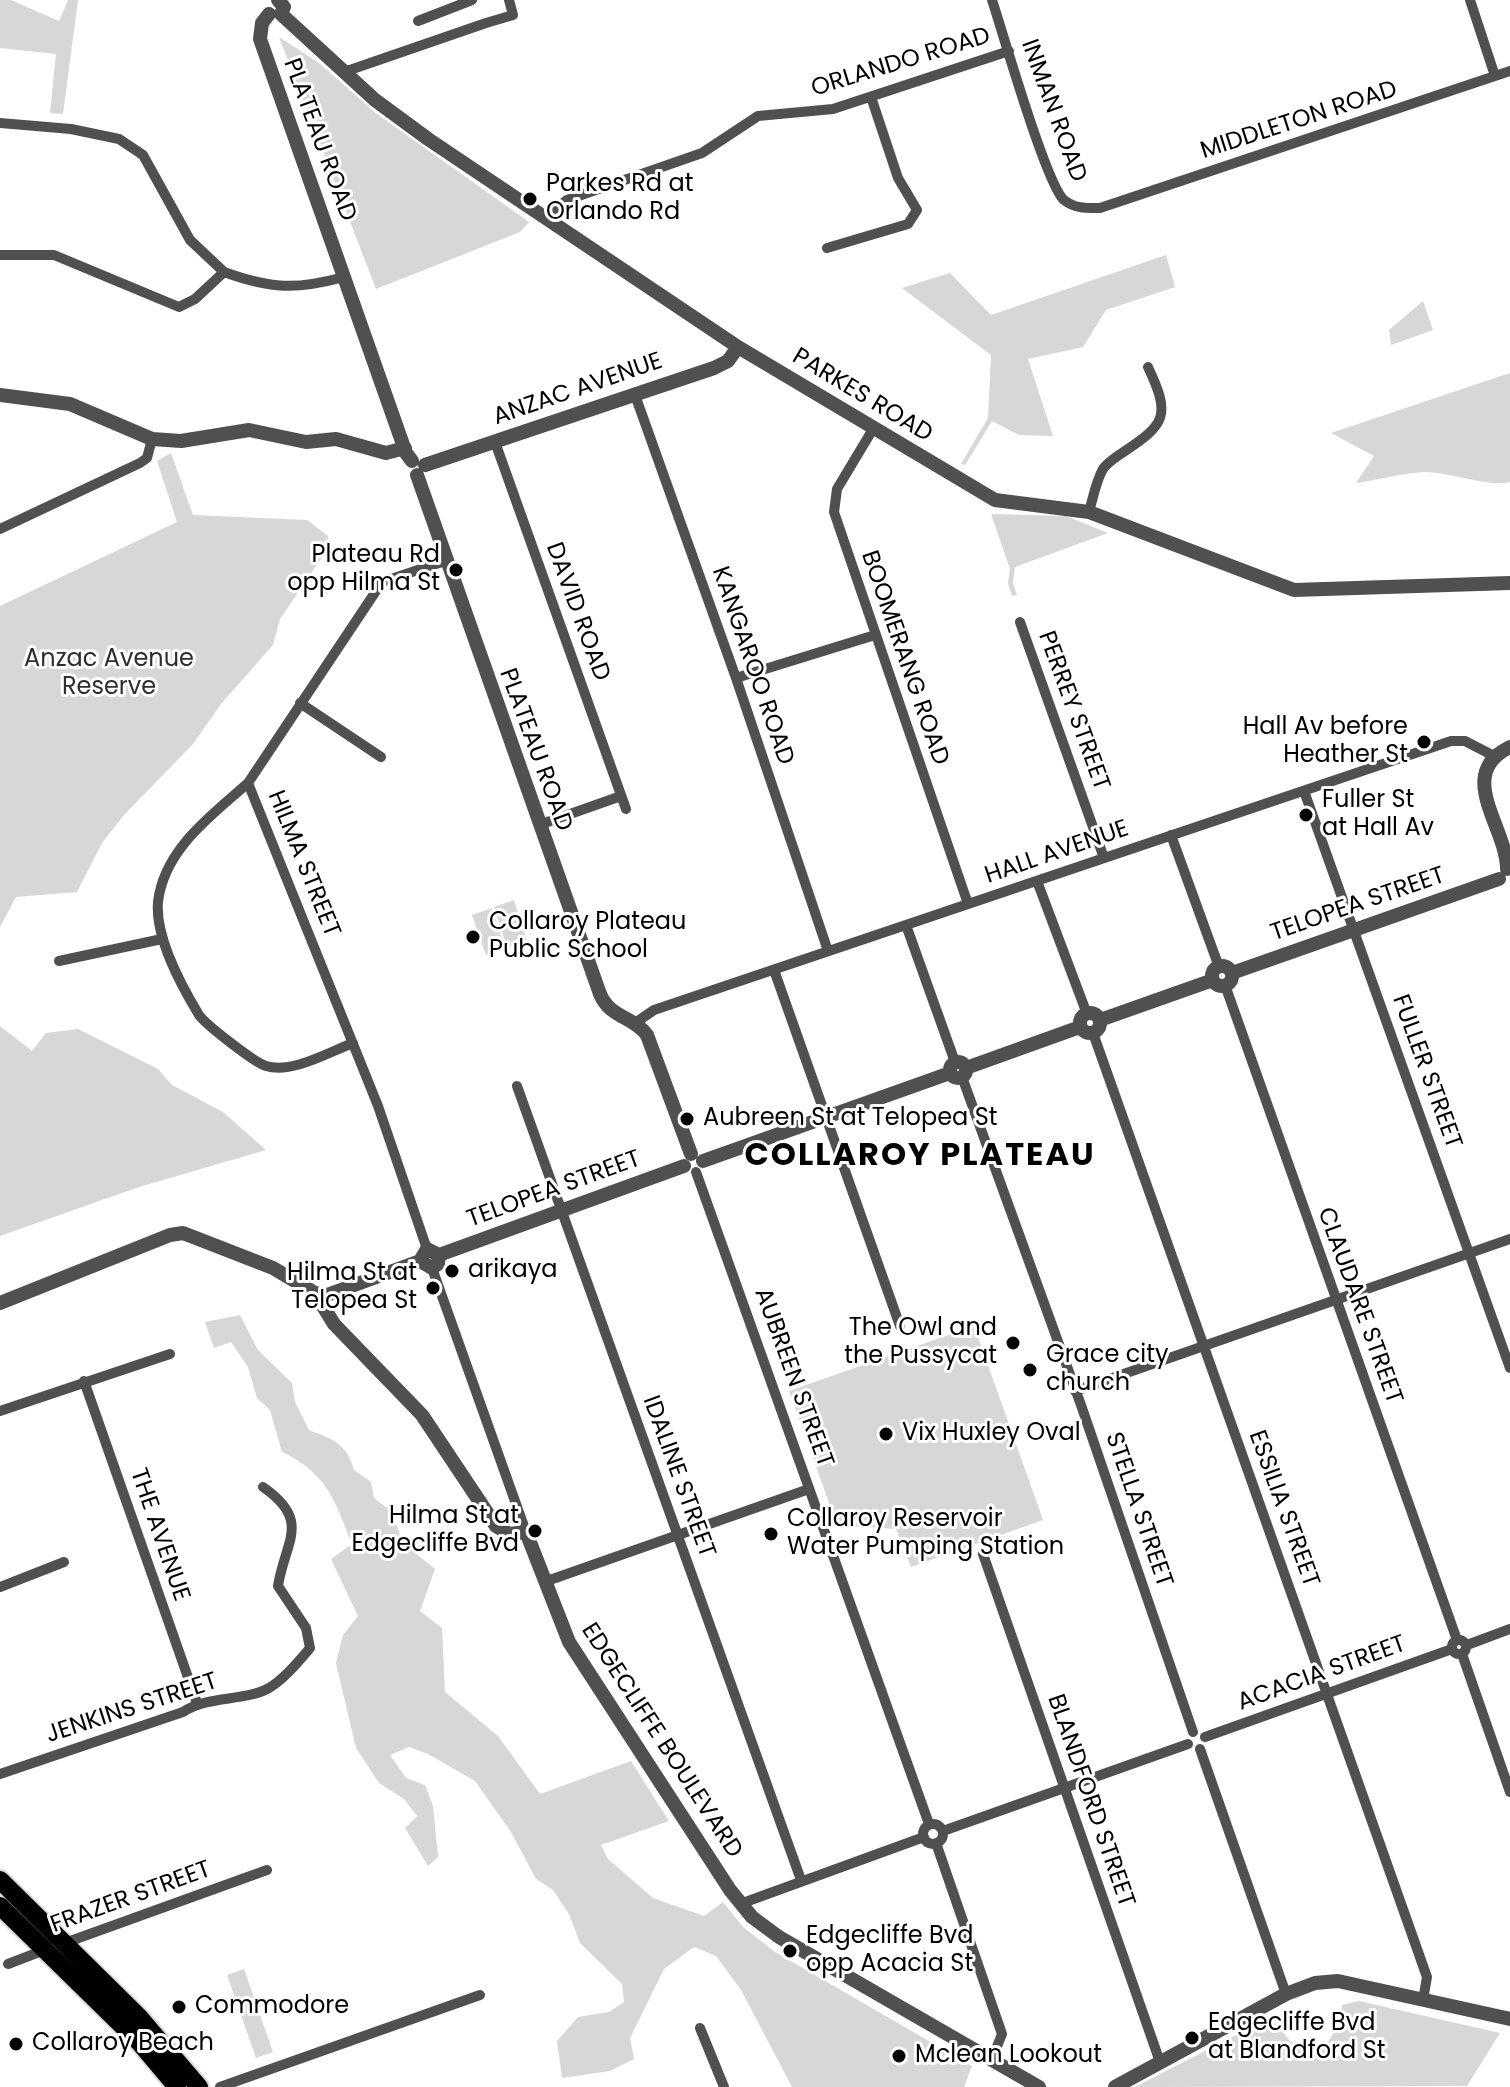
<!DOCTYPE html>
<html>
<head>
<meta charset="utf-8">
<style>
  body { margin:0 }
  canvas { display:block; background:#fff }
</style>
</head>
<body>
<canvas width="1510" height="2087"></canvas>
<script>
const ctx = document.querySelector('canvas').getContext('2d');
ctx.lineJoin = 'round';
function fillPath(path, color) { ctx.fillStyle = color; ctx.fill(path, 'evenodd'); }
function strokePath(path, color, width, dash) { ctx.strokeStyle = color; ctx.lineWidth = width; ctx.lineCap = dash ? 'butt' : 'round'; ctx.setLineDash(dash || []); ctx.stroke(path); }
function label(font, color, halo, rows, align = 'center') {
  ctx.font = font + ' Poppins,sans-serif'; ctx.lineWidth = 6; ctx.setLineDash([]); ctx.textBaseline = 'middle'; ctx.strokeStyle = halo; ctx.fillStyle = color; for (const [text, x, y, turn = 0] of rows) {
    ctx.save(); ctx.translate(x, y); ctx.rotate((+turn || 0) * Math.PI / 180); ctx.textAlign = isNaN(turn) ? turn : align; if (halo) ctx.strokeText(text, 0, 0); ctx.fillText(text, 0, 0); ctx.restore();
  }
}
const green = new Path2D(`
  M 0,0 L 11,0 L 59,21 L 68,0 L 78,0 L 63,114 L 50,113 L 56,54 L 0,48 Z
  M 279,37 L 319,63 L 377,114 L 529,222 L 520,232 L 376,289 Z
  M 1166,255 L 1175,287 L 1106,310 L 1083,347 L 1028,359 L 1053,436 L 1019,435 L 992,421 L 965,465 L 961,464 L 988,418 L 991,355 L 902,288 L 950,273 L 991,315 Z
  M 1423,301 L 1433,330 L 1391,345 L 1389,330 Z
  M 1510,373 L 1510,482 C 1492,488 1450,472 1424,472 C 1402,473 1378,480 1356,483 L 1374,456 L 1331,433 Z
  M 171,453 L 193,515 L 307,520 L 328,536 L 325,553 L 280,619 L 273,645 L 221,704 L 193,744 L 124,815 L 102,843 L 77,892 L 16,897 L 0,927 L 0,606 L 177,522 L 157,461 Z
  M 991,514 L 1066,516 L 1108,533 L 1015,567 L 1013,583 L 1017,595 L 1012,596 L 1008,583 L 1010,569 Z
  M 514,900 L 527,941 L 507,947 L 494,907 Z
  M 492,908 L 505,948 L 486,955 L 472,915 Z
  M 0,1026 L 32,1051 L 46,1033 L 78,1029 L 158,1069 L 172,1085 L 223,1112 L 266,1150 L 139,1187 L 0,1236 Z
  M 240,1315 L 258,1350 L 292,1383 L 295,1402 L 309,1430 C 333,1439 347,1444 354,1470 L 371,1482 L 374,1498 L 392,1512 L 403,1543 L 435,1569 L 420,1611 L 442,1628 L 445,1692 L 498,1736 L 540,1794 L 631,1761 L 669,1821 L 601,1845 L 608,1859 L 653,1898 L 704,1916 L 723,1902 L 743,1927 L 775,1952 L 972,2066 L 964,2087 L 792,2087 L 741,1990 L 716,1956 L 694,1947 L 664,1969 L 630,2038 L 634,2059 L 610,2071 L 562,2078 L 557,2041 L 578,2017 L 609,2012 L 624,2002 L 622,1984 L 580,1943 L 569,1914 L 553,1890 L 536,1879 L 511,1832 L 475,1781 L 428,1754 L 409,1747 L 390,1755 L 406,1778 L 425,1785 L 433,1806 L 438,1857 L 428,1866 L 405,1828 L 417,1816 L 404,1799 L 379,1783 L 356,1748 L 336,1663 L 343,1635 L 358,1616 L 331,1559 L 352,1544 C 335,1501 327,1473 282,1452 L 270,1410 L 257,1398 L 248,1367 L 231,1342 L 214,1348 L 205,1322 Z
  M 974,1326 L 1043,1520 L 911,1567 L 896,1529 L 837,1525 L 789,1391 Z
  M 244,1969 L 273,2052 L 256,2058 L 227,1975 Z
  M 1359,2001 L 1500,2033 L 1467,2086 L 1135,2087 L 1269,2018 C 1280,2026 1286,2038 1295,2046 C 1324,2067 1340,2025 1342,2005 Z`);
const minor = new Path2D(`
  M 992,0 C 1003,33 1046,184 1064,200 C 1075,209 1088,208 1100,208 L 1510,71
  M 1470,0 L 1495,76
  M 418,21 L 472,0
  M 344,72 L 486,23 L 513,15 L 509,0
  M 0,123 L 71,129 L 119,139 L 143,155 L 190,240 L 224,272
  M 544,218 L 567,200 L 702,153 L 758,116 L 833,109 L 1009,51
  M 827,248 L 908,224 L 917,210 L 898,178 L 871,97
  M 0,255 L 54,255 L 179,307 L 195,299 L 224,272 C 271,289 296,290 344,277
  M 635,395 L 736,678 L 828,951
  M 873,429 L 837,489 L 834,512 L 968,904
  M 495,442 L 626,809
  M 1089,512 C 1093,498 1096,481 1103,469 C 1108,462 1115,458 1122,453 C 1166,424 1171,416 1148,367
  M 0,529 L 140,463 L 147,458 L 152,439
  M 1020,622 L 1104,858
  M 736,678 L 875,635
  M 300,703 L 381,757
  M 248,783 C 212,815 164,849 158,902 C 155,938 181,985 199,1015 C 205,1024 255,1063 266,1066 C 292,1074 329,1052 353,1043
  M 1304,791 L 1510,1368
  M 539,825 L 621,796
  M 1171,835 L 1219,967
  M 1037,881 L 1087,1014
  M 906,925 L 955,1062
  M 59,961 L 162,939
  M 774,970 L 900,1326
  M 1225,985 L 1457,1640
  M 635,1023 L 654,1010 L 1451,741 L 1465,741 L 1494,756
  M 1093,1033 L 1427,1977 L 1423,2000
  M 962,1077 L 1081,1405 L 1193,1732
  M 517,1086 L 801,1880
  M 696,1172 L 929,1824
  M 427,1249 L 378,1106 L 248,783 L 382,582 L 445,561
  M 432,1268 L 526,1532
  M 84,1381 L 197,1703
  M 1075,1391 L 1510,1239
  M 0,1411 L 170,1354
  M 983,1554 L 1160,2062
  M 544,1582 L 809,1489
  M 0,1587 L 64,1562
  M1452 1647a7 7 0 1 1 14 0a7 7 0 1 1-14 0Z
  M 1467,1645 L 1510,1629
  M 1462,1654 L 1510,1792
  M 1205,1737 L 1452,1649
  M 1200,1749 L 1286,1994
  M 0,1774 L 183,1712 C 209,1695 243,1702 269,1688 C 285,1678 298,1662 310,1648 L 306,1628 L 278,1586 C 285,1541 312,1521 263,1487
  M923 1834a10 10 0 1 1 20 0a10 10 0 1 1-20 0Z
  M 943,1831 L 1188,1744
  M 936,1843 L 1002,2034 L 992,2059
  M 740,1904 L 924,1837
  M 62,1944 L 267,1870
  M 8,1964 L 47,1949
  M 700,2028 L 724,2087
  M 220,2087 L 480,1995`);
const tertiary = new Path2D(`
  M 278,0 L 284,7 L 281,14
  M 269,14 L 262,23 L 260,39 L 406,453 L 412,461
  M 281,14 L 375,100 L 428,139 L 738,347 L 995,500 L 1089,512 L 1294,590 L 1510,583
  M 0,395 L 70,404 L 152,439 L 181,441 L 249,430 L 306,442 L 336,439 L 386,453 L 405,448
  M 425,465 L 714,368 L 728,361 L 738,347
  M 417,475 L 600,994 C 610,1018 633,1016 647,1035 L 691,1154
  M 1507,869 C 1507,827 1454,774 1510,747
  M1212 976a10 10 0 1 1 20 0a10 10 0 1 1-20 0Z
  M 1232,973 L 1499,879
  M1080 1023a10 10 0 1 1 20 0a10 10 0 1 1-20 0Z
  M 1100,1020 L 1213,980
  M950 1070a8 8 0 1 1 16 0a8 8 0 1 1-16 0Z
  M 966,1068 L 1080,1027
  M 703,1161 L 950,1073
  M 439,1255 L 684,1166
  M 420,1261 L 432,1268 L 438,1264 L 439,1255
  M 420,1261 L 427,1249 L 439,1255
  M 315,1293 L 334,1324 L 422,1415 L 496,1526 L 509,1534 L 526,1532 L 569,1642 L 730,1890 L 752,1917 L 779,1937 L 1039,2087
  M 0,1303 L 170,1235 L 183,1233 L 273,1268 L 315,1293 L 327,1295 L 420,1261
  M 1115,2087 L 1286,1994 L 1315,1983 L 1338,1981 L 1510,2019`);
const trunk = new Path2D(`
  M 0,1880 L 140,2018 L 199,2087
  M 0,1906 L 139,2042 L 177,2087`);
const markers = [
  [530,199,8,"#000"],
  [456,570,8,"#000"],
  [1424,742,8,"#000"],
  [1306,815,8,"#000"],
  [473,937,8,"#000"],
  [687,1119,8,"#000"],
  [452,1271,8,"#000"],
  [433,1288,8,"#000"],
  [1013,1343,8,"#000"],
  [1030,1370,8,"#000"],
  [886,1434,8,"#000"],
  [535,1531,8,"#000"],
  [771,1534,8,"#000"],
  [790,1951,8,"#000"],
  [179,2007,8,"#000"],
  [1192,2038,8,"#000"],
  [16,2044,8,"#000"],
  [899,2056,8,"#000"]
];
const streetNames = [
  ["ORLANDO ROAD",901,63,-17],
  ["INMAN ROAD",1053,111,70],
  ["MIDDLETON ROAD",1299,121,-18],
  ["PLATEAU ROAD",319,140,70],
  ["ANZAC AVENUE",578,390,-19],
  ["PARKES ROAD",862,396,31],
  ["DAVID ROAD",577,612,70],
  ["BOOMERANG ROAD",904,658,71],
  ["KANGAROO ROAD",752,666,71],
  ["PERREY STREET",1073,711,70],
  ["PLATEAU ROAD",535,750,70],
  ["HALL AVENUE",1057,853,-19],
  ["HILMA STREET",303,864,68],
  ["TELOPEA STREET",1358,905,-19],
  ["FULLER STREET",1426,1072,70],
  ["TELOPEA STREET",554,1190,-20],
  ["CLAUDARE STREET",1359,1306,70],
  ["AUBREEN STREET",793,1378,70],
  ["IDALINE STREET",678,1477,70],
  ["ESSILIA STREET",1283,1509,70],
  ["STELLA STREET",1138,1510,71],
  ["THE AVENUE",159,1535,71],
  ["ACACIA STREET",1322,1674,-20],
  ["JENKINS STREET",132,1709,-18],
  ["EDGECLIFFE BOULEVARD",661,1741,57],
  ["BLANDFORD STREET",1090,1801,71],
  ["FRAZER STREET",131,1898,-20]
];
const poiNames = [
  ["Parkes Rd at",546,185],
  ["Orlando Rd",546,213],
  ["Plateau Rd",440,556,"right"],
  ["opp Hilma St",440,584,"right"],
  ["Hall Av before",1408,728,"right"],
  ["Heather St",1408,756,"right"],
  ["Fuller St",1322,801],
  ["at Hall Av",1322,829],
  ["Collaroy Plateau",489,923],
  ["Public School",489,951],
  ["Aubreen St at Telopea St",703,1119],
  ["arikaya",468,1271],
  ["Hilma St at",417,1274,"right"],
  ["Telopea St",417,1302,"right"],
  ["The Owl and",997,1329,"right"],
  ["the Pussycat",997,1357,"right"],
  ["Grace city",1046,1356],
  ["church",1046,1384],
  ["Vix Huxley Oval",902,1434],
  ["Hilma St at",519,1517,"right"],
  ["Edgecliffe Bvd",519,1545,"right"],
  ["Collaroy Reservoir",787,1520],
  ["Water Pumping Station",787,1548],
  ["Edgecliffe Bvd",806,1937],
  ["opp Acacia St",806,1965],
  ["Commodore",195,2007],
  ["Edgecliffe Bvd",1208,2024],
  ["at Blandford St",1208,2052],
  ["Collaroy Beach",32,2044],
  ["Mclean Lookout",915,2056]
];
const parkNames = [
  ["Anzac Avenue",109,660],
  ["Reserve",109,688]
];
const districtNames = [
  ["COLLAROY PLATEAU",920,1157]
];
fillPath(green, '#d7d7d7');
strokePath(trunk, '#dbdbdb', 22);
strokePath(minor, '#505050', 10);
strokePath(tertiary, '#505050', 14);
strokePath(trunk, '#000', 18);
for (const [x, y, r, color] of markers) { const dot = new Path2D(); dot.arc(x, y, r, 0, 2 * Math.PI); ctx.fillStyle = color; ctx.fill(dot); strokePath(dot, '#fff', 3); }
label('24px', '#000', '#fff', streetNames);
label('24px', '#000', '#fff', poiNames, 'left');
label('24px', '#2e2e2e', '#fff', parkNames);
ctx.letterSpacing = '2px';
label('bold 32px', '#000', '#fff', districtNames);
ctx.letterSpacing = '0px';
</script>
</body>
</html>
